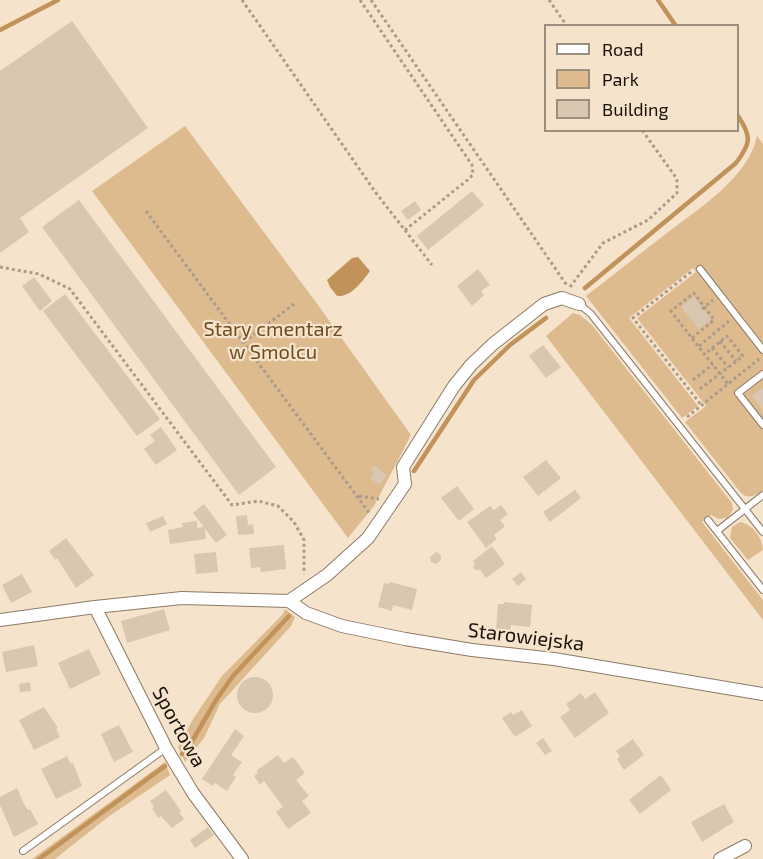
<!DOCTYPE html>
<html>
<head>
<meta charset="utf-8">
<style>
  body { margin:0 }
  #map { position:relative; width:763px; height:859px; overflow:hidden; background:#f6e3cc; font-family:"Exo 2",sans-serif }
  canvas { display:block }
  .legend { position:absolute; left:544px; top:24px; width:195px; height:108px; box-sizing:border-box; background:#f6e3cc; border:2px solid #9d8f7e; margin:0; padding:8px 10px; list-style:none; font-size:18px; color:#181109 }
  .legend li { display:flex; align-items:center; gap:12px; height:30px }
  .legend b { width:30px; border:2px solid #9d8f7e }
</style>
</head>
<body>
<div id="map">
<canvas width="763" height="859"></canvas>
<ul class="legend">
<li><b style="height:8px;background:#fff"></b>Road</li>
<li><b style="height:16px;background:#deba8f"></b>Park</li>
<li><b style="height:16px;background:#dac7b1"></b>Building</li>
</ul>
</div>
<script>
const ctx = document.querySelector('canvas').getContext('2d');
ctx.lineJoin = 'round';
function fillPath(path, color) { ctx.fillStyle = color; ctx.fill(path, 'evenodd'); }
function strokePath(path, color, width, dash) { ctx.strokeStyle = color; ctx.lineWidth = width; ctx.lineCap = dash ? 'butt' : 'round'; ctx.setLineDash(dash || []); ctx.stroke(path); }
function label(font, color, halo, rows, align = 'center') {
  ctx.font = font + ' "Exo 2",sans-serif'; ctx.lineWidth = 4.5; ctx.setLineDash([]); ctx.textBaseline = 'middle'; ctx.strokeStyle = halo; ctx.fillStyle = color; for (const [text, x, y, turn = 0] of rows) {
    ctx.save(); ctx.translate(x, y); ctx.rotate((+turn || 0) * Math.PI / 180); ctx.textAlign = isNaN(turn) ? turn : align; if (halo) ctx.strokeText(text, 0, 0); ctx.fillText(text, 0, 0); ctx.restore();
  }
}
const green = new Path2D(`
  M 185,126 L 318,305 L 411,435 L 374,506 L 348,538 L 92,191 Z
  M 757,136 L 763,144 L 763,490 C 756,495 749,500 741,493 L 685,422 L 706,406 L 637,318 L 696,272 L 693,268 L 629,318 L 698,406 L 682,418 L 586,296 C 612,276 637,256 663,236 C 695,211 749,178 757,136 Z
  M 573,313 L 580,315 L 592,325 L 732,503 L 733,510 L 727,518 L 719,519 L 711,515 L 702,522 L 763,600 L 763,620 L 546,336 Z
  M 740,522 C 752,524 763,538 763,550 L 748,560 L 730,538 L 732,527 Z
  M 285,609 L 295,617 L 291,626 L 220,704 L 204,738 L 185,762 L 178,747 L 193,719 L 222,676 L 283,614 Z
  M 165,762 L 170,775 L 108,817 L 55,859 L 32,859 Z`);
const water = new Path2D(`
  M 358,257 L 370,271 C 362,282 351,297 337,296 L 330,287 L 327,280 L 352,258 Z`);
const stream = new Path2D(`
  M 658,0 L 676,26
  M 0,30 L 58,0
  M 585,288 L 736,163 C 751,143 752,137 738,116
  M 414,471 L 474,380 L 510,345 L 546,318
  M 182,754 L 187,750 L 216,700 L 233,676 L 289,616
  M 39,859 L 165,766`);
const building = new Path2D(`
  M 72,21 L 148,128 L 20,218 L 29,232 L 0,253 L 0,71 Z
  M 472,191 L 484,205 L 428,250 L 417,236 Z
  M 79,200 L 276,467 L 239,495 L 42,227 Z
  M 415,201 L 421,210 L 408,220 L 401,211 Z
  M 478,269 L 490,285 L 481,291 L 484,295 L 472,306 L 457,286 Z
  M 34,277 L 52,301 L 40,311 L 22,286 Z
  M 65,294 L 160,419 L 137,436 L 43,311 Z
  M 694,296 L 706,313 L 712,319 L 699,329 L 681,307 Z
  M 543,345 L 561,367 L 546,378 L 529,356 Z
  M 763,388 L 763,410 L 752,396 Z
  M 161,427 L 177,450 L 156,465 L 144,449 L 155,441 L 150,435 Z
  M 546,460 L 561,478 L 538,496 L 523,477 Z
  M 374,465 L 387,475 L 379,485 L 370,478 L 375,472 L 371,469 Z
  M 457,486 L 474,509 L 459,521 L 441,498 Z
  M 575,490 L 581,498 L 550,522 L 543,512 Z
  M 204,504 L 227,535 L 216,543 L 205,529 L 206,539 L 170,544 L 168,530 L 183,527 L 182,523 L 197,521 L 197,528 L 204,527 L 193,513 Z
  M 501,505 L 508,514 L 500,520 L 505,526 L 494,535 L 497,539 L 486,548 L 467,522 L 490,506 L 494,510 Z
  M 247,515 L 248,525 L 253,524 L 254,534 L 238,535 L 236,516 Z
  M 163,516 L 167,524 L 150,532 L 146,523 Z
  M 66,538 L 94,575 L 76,588 L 57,558 L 55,560 L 49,551 Z
  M 284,545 L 286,569 L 261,572 L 260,567 L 251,568 L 249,548 Z
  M 492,546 L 505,564 L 486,578 L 480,570 L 475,570 L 473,567 L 475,563 L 473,561 Z
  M 216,552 L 218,572 L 196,574 L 194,554 Z
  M 436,552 L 441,555 L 441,560 L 436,564 L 431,562 L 430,557 Z
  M 521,572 L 526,579 L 518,586 L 512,579 Z
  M 22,574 L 32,592 L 11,603 L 2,585 Z
  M 390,582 L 417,589 L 412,610 L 393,605 L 392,611 L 378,607 L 384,583 L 389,584 Z
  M 504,602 L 532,605 L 530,627 L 511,625 L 510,631 L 496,629 L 498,604 L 504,604 Z
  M 164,609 L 170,630 L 127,643 L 121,621 Z
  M 34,645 L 38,666 L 6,672 L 2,652 Z
  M 89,649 L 101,674 L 70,689 L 58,663 Z
  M237 695a18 18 0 1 1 36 0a18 18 0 1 1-36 0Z
  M 30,682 L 31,691 L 20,692 L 19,684 Z
  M 595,692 L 609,713 L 575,738 L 560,717 L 570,710 L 566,704 L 581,693 L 585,699 Z
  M 44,707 L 58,728 L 56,729 L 60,737 L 34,750 L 19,720 Z
  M 522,710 L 532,726 L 515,737 L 502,718 L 511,712 L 513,715 Z
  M 119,725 L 133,752 L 114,762 L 101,734 Z
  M 235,729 L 244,736 L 231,755 L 242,762 L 233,775 L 236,777 L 227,791 L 215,783 L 213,786 L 202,779 Z
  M 543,738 L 552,751 L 545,755 L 536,743 Z
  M 633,739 L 644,755 L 624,770 L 617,759 L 620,757 L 616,751 Z
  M 278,755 L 284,763 L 293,757 L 305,773 L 296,780 L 309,796 L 302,801 L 311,813 L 288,829 L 276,812 L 283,807 L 264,781 L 260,785 L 254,776 L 258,773 L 256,771 Z
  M 67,756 L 71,764 L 73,763 L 82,786 L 56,799 L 41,769 Z
  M 661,775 L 671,790 L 640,814 L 629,800 Z
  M 17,788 L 24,804 L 28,810 L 30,809 L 38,824 L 14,837 L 0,805 L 0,797 Z
  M 166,790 L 181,811 L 179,812 L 184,819 L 172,828 L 161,816 L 158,818 L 152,808 L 154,807 L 150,801 Z
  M 724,804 L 734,822 L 702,842 L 691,822 Z
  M 208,827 L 214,835 L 195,848 L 190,840 Z`);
const path = new Path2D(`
  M 242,0 L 376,193 L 432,265
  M 360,0 L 472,165 L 473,174 L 470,178 L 405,230
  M 371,0 L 568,287
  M 549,0 L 567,26
  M 146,211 L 370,514
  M 0,267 L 39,274 L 70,289 L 232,505 L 258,501 L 278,506 L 294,522 L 304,540 L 304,574
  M 691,272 L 633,318 L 702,406
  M 570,287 L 603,243 L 648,220 L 677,193 L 677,179 L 642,130
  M 702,309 L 713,300
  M 692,338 L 714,320 L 694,293 L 671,311 C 690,336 709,360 728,384
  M 720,341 L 736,361
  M 244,342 L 294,304
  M 699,346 L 729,321
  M 712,348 L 728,367
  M 693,380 L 713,364
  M 700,389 L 743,356 L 727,336 L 705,354
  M 687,417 L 759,359
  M 359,496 L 379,499`);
const service = new Path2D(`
  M 700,269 L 763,350
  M 579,304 L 591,314 L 763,532
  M 763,374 L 738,393 L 763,425
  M 708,520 L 763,590
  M 717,531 L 763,495
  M 23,851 L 166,748`);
const minor = new Path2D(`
  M 289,601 L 327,575 L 368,538 L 405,484 L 403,467 L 454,386 L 471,365 L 493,344 L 544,304 L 562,298 L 579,304
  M 95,607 L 166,748 L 193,793 L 242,859
  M 0,620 L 95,607 L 182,598 L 289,601 L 306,613 L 342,626 L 405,639 L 472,650 L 554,659 L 763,694
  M 720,859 L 745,846`);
const parkNames = [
  ["Stary cmentarz",273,329],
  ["w Smolcu",273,352]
];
const streetNames = [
  ["Starowiejska",526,637,7],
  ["Sportowa",179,727,61]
];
fillPath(green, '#deba8f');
fillPath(water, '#c1935b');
strokePath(stream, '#c1935b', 4.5);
fillPath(building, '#dac7b1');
strokePath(service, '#8c7a66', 8);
strokePath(minor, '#8c7a66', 14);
strokePath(path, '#ab9c8a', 3, [3, 3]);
strokePath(service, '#fff', 6);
strokePath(minor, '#fff', 12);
label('20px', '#6d4c21', '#f6e3cc', parkNames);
label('20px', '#181109', '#f6e3cc', streetNames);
</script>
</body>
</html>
